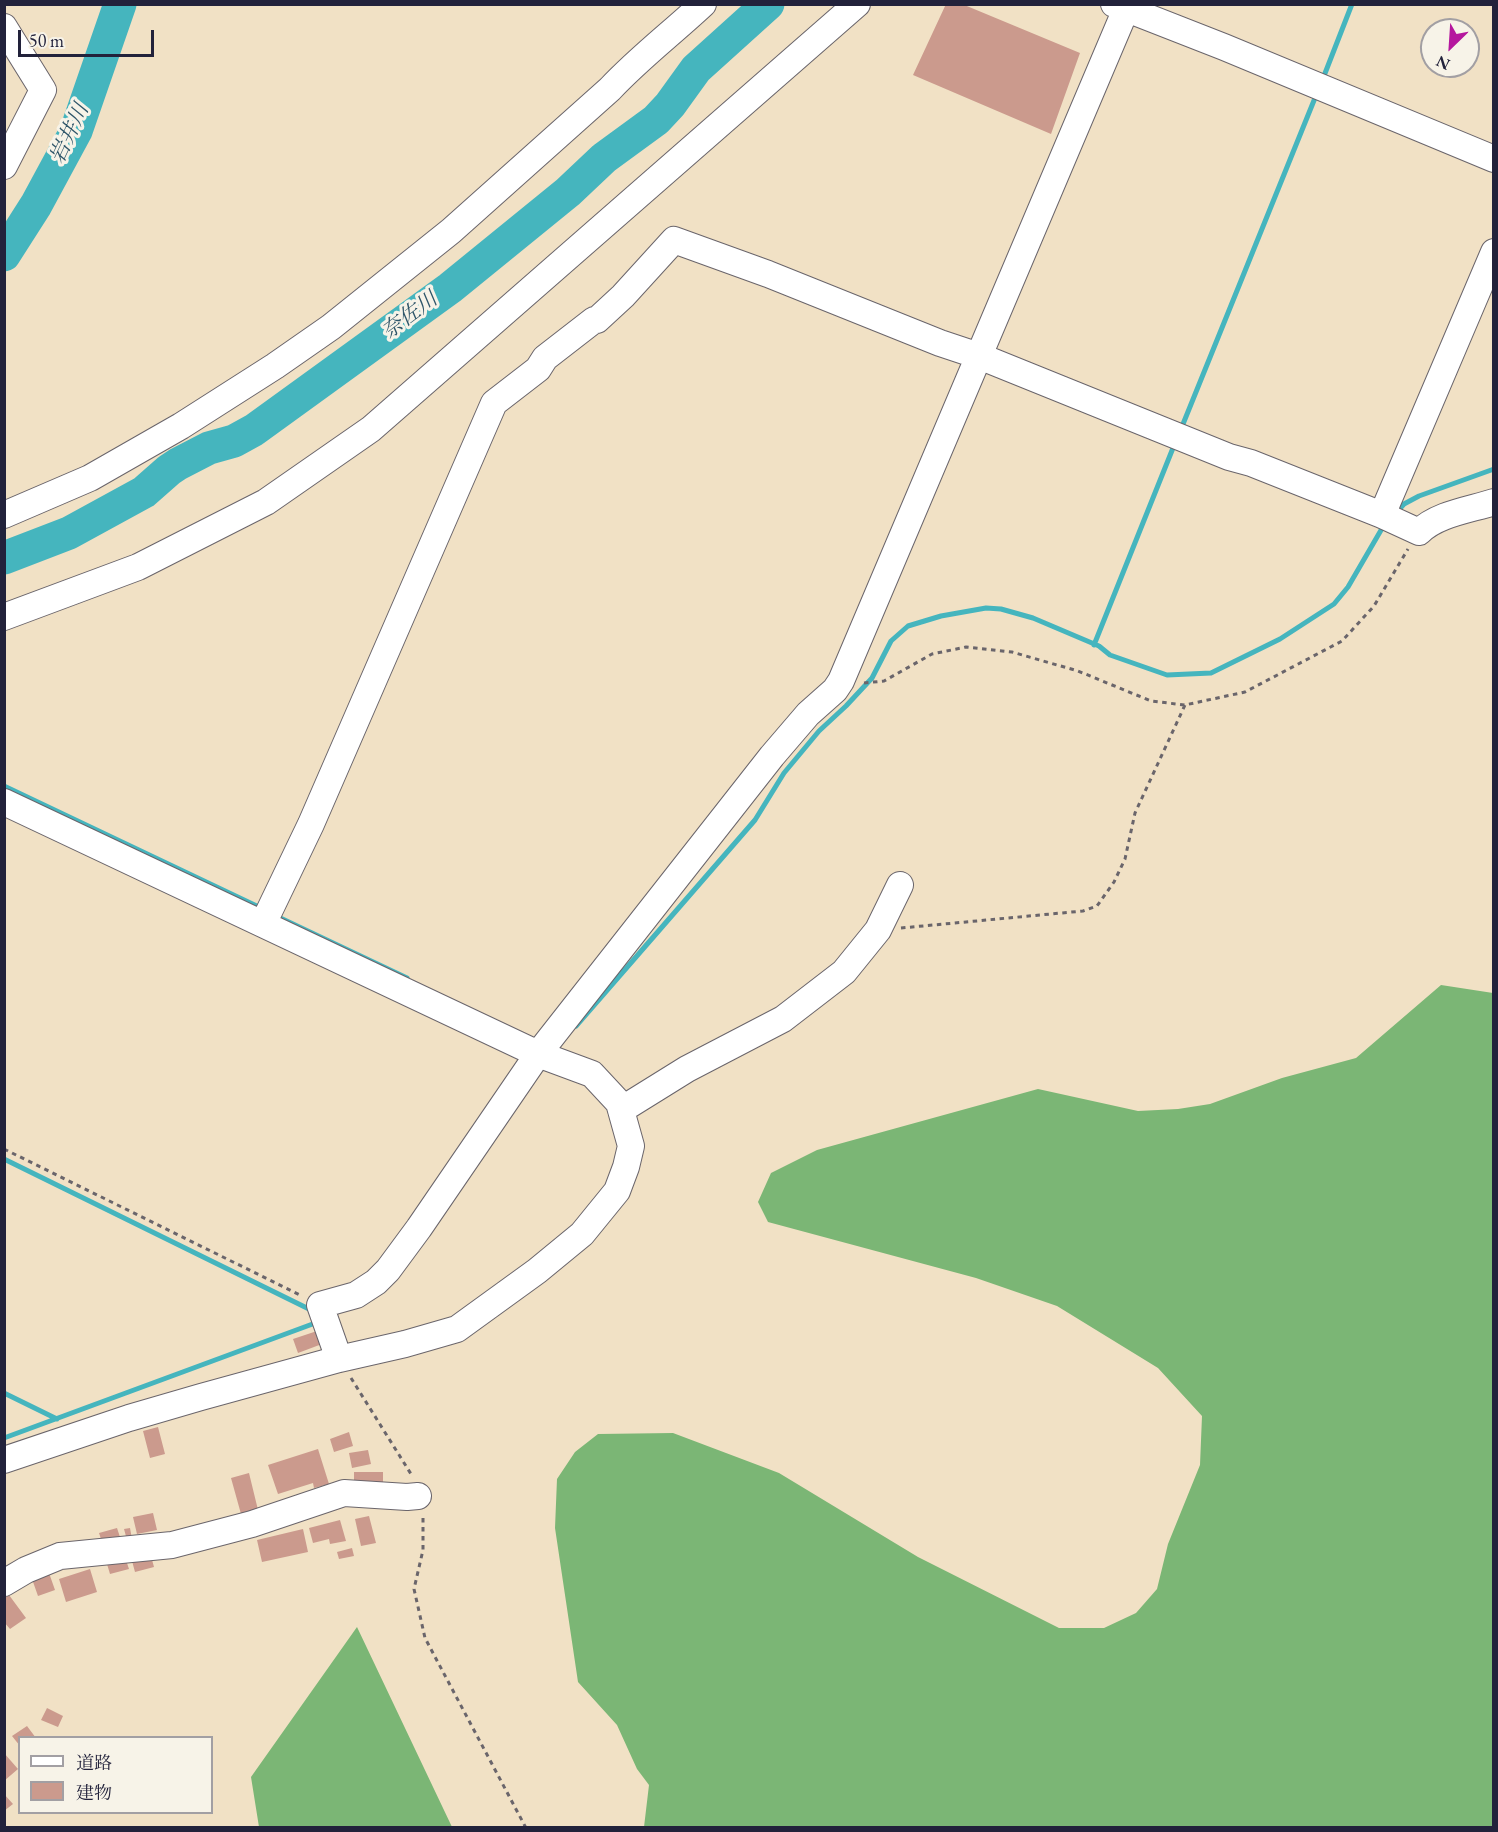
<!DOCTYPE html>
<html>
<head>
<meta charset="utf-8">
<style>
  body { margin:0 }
  #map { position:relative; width:1498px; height:1832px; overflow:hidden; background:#f1e1c5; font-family:"EB Garamond","Noto Serif JP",serif }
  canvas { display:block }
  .frame { position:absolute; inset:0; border:6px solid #22223b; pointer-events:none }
  .legend { position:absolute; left:18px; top:1736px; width:195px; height:78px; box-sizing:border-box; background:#f7f3e8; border:2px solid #a29fa3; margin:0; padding:8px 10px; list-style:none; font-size:18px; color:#22223b }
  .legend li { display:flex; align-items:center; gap:12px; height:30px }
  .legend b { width:30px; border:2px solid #a29fa3 }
  .north { position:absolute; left:1420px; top:18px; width:60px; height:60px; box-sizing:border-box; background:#f7f3e8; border:2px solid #a29fa3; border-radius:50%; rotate:205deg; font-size:16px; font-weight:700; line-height:24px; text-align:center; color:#22223b }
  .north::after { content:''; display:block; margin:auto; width:21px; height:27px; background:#b5179e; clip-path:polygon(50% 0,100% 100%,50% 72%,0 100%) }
  .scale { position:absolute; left:18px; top:30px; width:136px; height:27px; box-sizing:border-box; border:3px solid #22223b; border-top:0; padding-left:8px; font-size:18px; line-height:21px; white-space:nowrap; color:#22223b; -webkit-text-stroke:4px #f7f3e8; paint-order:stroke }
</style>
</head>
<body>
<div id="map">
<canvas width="1498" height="1832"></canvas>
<div class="frame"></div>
<ul class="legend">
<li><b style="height:8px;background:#fff"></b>道路</li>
<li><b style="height:16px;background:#cb9a8d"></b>建物</li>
</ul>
<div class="north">N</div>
<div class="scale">50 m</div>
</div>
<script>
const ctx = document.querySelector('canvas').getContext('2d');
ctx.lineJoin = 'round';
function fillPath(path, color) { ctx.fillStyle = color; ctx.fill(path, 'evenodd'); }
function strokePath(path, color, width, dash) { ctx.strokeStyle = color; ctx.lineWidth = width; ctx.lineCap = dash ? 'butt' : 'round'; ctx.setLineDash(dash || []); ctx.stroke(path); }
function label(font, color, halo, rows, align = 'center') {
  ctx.font = font + ' "EB Garamond","Noto Serif JP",serif'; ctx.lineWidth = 6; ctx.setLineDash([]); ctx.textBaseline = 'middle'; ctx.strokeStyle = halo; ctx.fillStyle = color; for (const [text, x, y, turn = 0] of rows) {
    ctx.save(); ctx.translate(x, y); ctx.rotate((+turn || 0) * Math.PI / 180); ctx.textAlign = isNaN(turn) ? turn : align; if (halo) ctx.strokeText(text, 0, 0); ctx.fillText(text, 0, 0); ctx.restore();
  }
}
const forest = new Path2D(`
  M 1441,985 L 1493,993 L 1493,1827 L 644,1827 L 649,1785 L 637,1769 L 617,1725 L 578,1682 L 555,1528 L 557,1479 L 575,1452 L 598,1434 L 673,1433 L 779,1473 L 918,1557 L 1059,1628 L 1104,1628 L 1136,1613 L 1157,1589 L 1168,1544 L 1200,1465 L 1202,1416 L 1158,1368 L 1057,1306 L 976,1278 L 768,1222 L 758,1202 L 771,1173 L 817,1150 L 1038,1089 L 1138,1111 L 1178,1109 L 1210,1104 L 1282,1078 L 1356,1058 Z
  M 357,1627 L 452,1827 L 259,1827 L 251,1777 Z`);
const stream = new Path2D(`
  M 1322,81 L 1352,4
  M 1181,429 L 1317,93
  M 1395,514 L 1404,504 L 1419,496 L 1494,469
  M 1094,645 L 1175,443
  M 4,786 L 263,909
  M 274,915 L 407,978
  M 576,1026 L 755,820 L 784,773 L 819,731 L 846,706 L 872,678 L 891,641 L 908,626 L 941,616 L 986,608 L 1001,609 L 1033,618 L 1099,646 L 1110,655 L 1167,675 L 1211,673 L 1280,639 L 1334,604 L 1348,587 L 1384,525
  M 4,1159 L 313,1311
  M 4,1393 L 57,1419
  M 4,1438 L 318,1322`);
const river = new Path2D(`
  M 4,255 L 36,205 L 76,131 L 120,4
  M 4,558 L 69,533 L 144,492 L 169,470 L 178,464 L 209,448 L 234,441 L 254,430 L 450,288 L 568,192 L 604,158 L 656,120 L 670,105 L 696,69 L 768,4`);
const building = new Path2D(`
  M 946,4 L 962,4 L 1080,53 L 1051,134 L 913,75 Z
  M 317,1331 L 322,1344 L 298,1353 L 293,1339 Z
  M 158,1427 L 165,1454 L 150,1458 L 143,1431 Z
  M 349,1432 L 353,1446 L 334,1452 L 330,1439 Z
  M 318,1449 L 329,1484 L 314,1488 L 313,1483 L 278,1494 L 268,1465 Z
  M 368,1450 L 371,1464 L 352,1468 L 349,1453 Z
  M 354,1472 L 383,1472 L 383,1486 L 354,1486 Z
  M 249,1473 L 258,1510 L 241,1514 L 231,1478 Z
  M 153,1513 L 157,1530 L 137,1534 L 133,1517 Z
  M 369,1516 L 376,1543 L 361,1546 L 355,1519 Z
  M 340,1520 L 346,1541 L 330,1544 L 329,1539 L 313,1543 L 309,1528 Z
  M 117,1528 L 120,1537 L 102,1542 L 99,1533 Z
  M 130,1528 L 132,1539 L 127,1540 L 124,1529 Z
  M 303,1529 L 308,1552 L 262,1562 L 257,1540 Z
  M 352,1548 L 354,1556 L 339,1559 L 337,1552 Z
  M 151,1556 L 154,1567 L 135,1572 L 132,1561 Z
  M 126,1560 L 129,1569 L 110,1574 L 107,1564 Z
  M 90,1569 L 97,1592 L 66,1602 L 59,1579 Z
  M 49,1573 L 55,1590 L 38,1596 L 32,1579 Z
  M 9,1595 L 26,1618 L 10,1629 L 4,1622 L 4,1598 Z
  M 47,1708 L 63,1716 L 58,1727 L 41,1720 Z
  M 27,1726 L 36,1738 L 20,1738 L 20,1746 L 12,1736 Z
  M 4,1753 L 18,1769 L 4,1781 Z
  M 4,1794 L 13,1804 L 4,1811 Z`);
const path = new Path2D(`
  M 864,683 L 884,681 L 932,654 L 966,647 L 1012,652 L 1078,671 L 1151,701 L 1185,705 L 1245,692 L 1342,641 L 1374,606 L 1408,549
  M 901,928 L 1083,911 L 1097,906 L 1114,882 L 1125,859 L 1135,813 L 1185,705
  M 4,1149 L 302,1296
  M 351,1378 L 411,1474
  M 423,1518 L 423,1550 L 414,1589 L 425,1638 L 526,1828`);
const minor = new Path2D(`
  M 1114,4 L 1224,47 L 1494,159
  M 4,27 L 43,90 L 4,166
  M 4,515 L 90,478 L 181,426 L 275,366 L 331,327 L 451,231 L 610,89 C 639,58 672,33 703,4
  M 1382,515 L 1494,252
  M 4,617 L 138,567 L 266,502 L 371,429 L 857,4
  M 4,802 L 538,1054 L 592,1074 L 619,1103 L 631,1146 L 626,1167 L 617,1191 L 582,1234 L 537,1271 L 457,1329 L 405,1344 L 339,1359 L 201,1397 L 129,1418 L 4,1460
  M 263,924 L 311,824 L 494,403 L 538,369 L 545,358 L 594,320 L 597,320 L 623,296 L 674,240 L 768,274 L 940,343 L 979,356 L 1229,457 L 1251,463 L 1382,515 L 1419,532 C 1437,514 1469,510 1494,502
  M 621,1110 L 687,1069 L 783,1019 L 844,972 L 878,930 L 900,885
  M 339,1359 L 320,1305 L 356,1295 L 376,1282 L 388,1270 L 419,1228 L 538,1054 L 772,756 L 808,714 L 835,690 L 841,681 L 1126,9
  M 4,1583 L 26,1570 L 60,1556 L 172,1545 L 252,1524 L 344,1493 L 407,1497 L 418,1496`);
const waterNames = [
  ["岩井川",70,134,-65],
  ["奈佐川",410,316,-37]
];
fillPath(forest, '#7bb675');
strokePath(stream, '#45b5be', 5);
strokePath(river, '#45b5be', 33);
fillPath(building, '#cb9a8d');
strokePath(minor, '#6a656b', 28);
strokePath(path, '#6a656b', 3, [4.5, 4.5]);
strokePath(minor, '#fff', 26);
label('italic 21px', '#2e5569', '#f7f3e8', waterNames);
</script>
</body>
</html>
